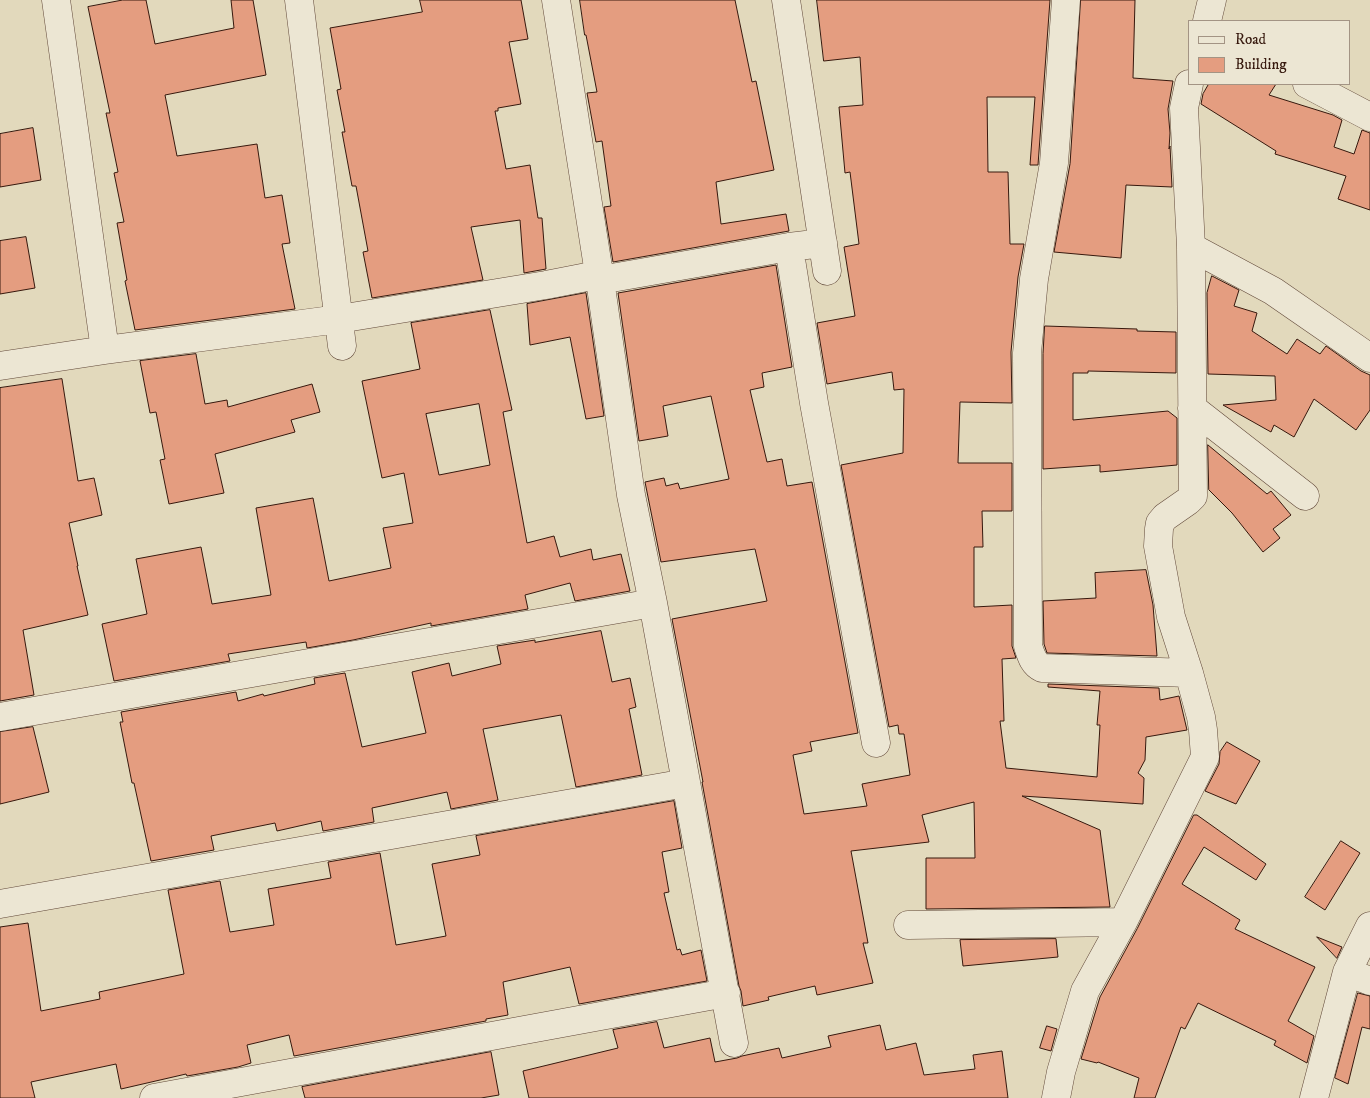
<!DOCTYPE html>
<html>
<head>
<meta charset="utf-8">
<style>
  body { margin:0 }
  #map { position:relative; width:1370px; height:1098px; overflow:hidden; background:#e2d9bc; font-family:"IM FELL DW Pica",serif }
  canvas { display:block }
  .legend { position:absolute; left:1188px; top:20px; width:162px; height:65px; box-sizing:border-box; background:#ece6d3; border:1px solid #a39484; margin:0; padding:6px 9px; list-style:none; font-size:15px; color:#36180d }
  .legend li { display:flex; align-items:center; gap:10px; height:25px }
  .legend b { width:25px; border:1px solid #a39484 }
</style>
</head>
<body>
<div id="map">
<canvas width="1370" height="1098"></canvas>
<ul class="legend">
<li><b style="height:6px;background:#ece6d3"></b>Road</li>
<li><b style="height:14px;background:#e49d80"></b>Building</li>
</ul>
</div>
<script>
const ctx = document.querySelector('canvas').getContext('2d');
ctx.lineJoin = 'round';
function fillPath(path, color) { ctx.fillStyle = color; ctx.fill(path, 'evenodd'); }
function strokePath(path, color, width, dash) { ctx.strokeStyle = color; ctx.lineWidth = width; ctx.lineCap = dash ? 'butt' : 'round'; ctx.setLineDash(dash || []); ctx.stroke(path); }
const building = new Path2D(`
  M 123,0 L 146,0 L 155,44 L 234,28 L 231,0 L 253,0 L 266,75 L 165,95 L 177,156 L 257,144 L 265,198 L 282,195 L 290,243 L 282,244 L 295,309 L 135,330 L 125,281 L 127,280 L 117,223 L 124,222 L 114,173 L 118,172 L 106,113 L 110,113 L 88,7 Z
  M 420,0 L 521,0 L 528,39 L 509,42 L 521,104 L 498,108 L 498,111 L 495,111 L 506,169 L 530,165 L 538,218 L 542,218 L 546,269 L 524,273 L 520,220 L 471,227 L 483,280 L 372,298 L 363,252 L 368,251 L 356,186 L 352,186 L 342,132 L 345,132 L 337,90 L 341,89 L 330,28 L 422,12 Z
  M 580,0 L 735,0 L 752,82 L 756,81 L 774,170 L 716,182 L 721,224 L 786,214 L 789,231 L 613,262 L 604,207 L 611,206 L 602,141 L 596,142 L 587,93 L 597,92 L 586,35 L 585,35 Z
  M 817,0 L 1050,0 L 1038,165 L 1030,165 L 1035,97 L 987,97 L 988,172 L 1008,172 L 1010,244 L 1024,244 L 1018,277 L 1011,352 L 1012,403 L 960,402 L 958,463 L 1012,463 L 1012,511 L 982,511 L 983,547 L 974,547 L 974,607 L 1012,605 L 1012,646 L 1016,658 L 1002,659 L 1004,721 L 1000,721 L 1006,768 L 1097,777 L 1100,725 L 1097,725 L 1100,691 L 1048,687 L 1048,684 L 1159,688 L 1160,700 L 1179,696 L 1187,730 L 1146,737 L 1145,760 L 1138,773 L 1144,778 L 1143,804 L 1022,796 L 1100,830 L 1110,907 L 926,909 L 926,858 L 975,858 L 974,802 L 922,815 L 929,842 L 851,851 L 868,943 L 863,943 L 873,983 L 817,995 L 815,986 L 768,997 L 769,1000 L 743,1006 L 741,991 L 739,986 L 702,782 L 703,782 L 672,619 L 767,601 L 755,549 L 661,562 L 645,482 L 664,478 L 666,486 L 678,483 L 680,489 L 729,479 L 711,396 L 663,406 L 668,436 L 639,441 L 618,293 L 776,265 L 792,367 L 762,373 L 764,387 L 750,390 L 767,462 L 782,459 L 787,486 L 812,482 L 858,733 L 810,742 L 812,751 L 793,755 L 804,814 L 867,806 L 862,784 L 910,775 L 904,734 L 899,734 L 898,725 L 889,727 L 841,465 L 903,453 L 904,389 L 894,390 L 892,372 L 827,384 L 817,323 L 855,316 L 844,247 L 859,244 L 850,172 L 845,173 L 839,107 L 863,105 L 860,57 L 824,61 Z
  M 1081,0 L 1135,0 L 1133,78 L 1173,81 L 1168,109 L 1170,133 L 1169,149 L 1170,146 L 1172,187 L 1126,185 L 1121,258 L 1054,252 L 1070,164 Z
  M 1209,84 L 1276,84 L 1269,95 L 1333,115 L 1342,120 L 1334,147 L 1354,154 L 1362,130 L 1370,133 L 1370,210 L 1338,199 L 1346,176 L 1275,154 L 1276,151 L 1201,104 L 1203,94 Z
  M 33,128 L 41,180 L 0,187 L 0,134 Z
  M 26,237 L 35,288 L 0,294 L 0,241 Z
  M 1212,276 L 1239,290 L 1234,306 L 1257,313 L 1252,331 L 1287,354 L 1297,339 L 1320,354 L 1326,346 L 1361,371 L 1370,375 L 1370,410 L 1356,430 L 1314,399 L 1294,437 L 1274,425 L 1271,432 L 1223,405 L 1276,400 L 1275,376 L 1208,374 L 1207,293 Z
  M 586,293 L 604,416 L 586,419 L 570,337 L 530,345 L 527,304 Z
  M 490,310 L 512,410 L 503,412 L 527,543 L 554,536 L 560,557 L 591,549 L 593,560 L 621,554 L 630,591 L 575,601 L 570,583 L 525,595 L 528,609 L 431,626 L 431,623 L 353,640 L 307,648 L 306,642 L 228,654 L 230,661 L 114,681 L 102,624 L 147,614 L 136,559 L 201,547 L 212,604 L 271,595 L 256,508 L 313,498 L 329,581 L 391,568 L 383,528 L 413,523 L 404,473 L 382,478 L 362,381 L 420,369 L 411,323 ZM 479,404 L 490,465 L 439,475 L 426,414 Z
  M 1045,326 L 1137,329 L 1137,331 L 1176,332 L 1176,373 L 1088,371 L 1088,373 L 1073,373 L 1073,420 L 1168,411 L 1177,418 L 1177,465 L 1100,472 L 1100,465 L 1043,469 L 1043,354 Z
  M 196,354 L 205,404 L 227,400 L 228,407 L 312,384 L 320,412 L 291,420 L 295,432 L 215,454 L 224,493 L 169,504 L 160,460 L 165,459 L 156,412 L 150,413 L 140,361 Z
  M 62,379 L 78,481 L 94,478 L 102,515 L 69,523 L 78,566 L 77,566 L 88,615 L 23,630 L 34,695 L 0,701 L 0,388 Z
  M 1208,445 L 1267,494 L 1271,491 L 1291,515 L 1273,529 L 1280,538 L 1263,552 L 1232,513 L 1209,490 Z
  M 1146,570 L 1153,605 L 1157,656 L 1047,653 L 1044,644 L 1043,601 L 1096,598 L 1095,573 Z
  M 601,631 L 612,682 L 630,678 L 636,707 L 629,709 L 642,775 L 576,787 L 561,715 L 483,729 L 498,800 L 451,809 L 447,792 L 372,808 L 374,822 L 323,831 L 321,821 L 277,831 L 275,823 L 211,836 L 214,850 L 151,861 L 134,783 L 132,783 L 120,722 L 123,722 L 121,712 L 236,692 L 238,701 L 263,694 L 264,696 L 315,684 L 314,678 L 345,673 L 362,747 L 426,733 L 412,672 L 449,663 L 452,676 L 501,664 L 497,646 L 535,640 L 535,642 Z
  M 33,727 L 49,792 L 0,804 L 0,732 Z
  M 1227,742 L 1260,761 L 1236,804 L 1205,791 L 1219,764 L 1220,752 Z
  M 674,801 L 682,848 L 662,852 L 669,892 L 664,893 L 677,950 L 680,949 L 682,955 L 701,950 L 707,981 L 579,1004 L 570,967 L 503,982 L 508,1015 L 486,1019 L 486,1021 L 294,1056 L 289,1035 L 247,1045 L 251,1063 L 238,1067 L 187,1076 L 186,1074 L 121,1089 L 116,1064 L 31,1082 L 35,1098 L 0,1098 L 0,927 L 28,923 L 41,1011 L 100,999 L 99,992 L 184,974 L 168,890 L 220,881 L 230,932 L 274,925 L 268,889 L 331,878 L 328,862 L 380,853 L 396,945 L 424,940 L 446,936 L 432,864 L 480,855 L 476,836 Z
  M 1194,815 L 1197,815 L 1266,864 L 1256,880 L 1204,847 L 1182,884 L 1240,920 L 1235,929 L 1315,967 L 1288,1021 L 1314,1036 L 1307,1063 L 1274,1045 L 1276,1041 L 1198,1003 L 1185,1029 L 1181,1027 L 1155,1098 L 1134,1098 L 1139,1078 L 1098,1062 L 1097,1063 L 1081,1059 L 1100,997 L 1137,929 Z
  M 1341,841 L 1360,853 L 1325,910 L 1305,897 Z
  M 1317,937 L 1342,947 L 1337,958 Z
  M 1056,939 L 1058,957 L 963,966 L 960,940 Z
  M 1358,993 L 1370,996 L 1370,1029 L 1362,1027 L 1348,1084 L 1335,1078 Z
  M 657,1022 L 664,1048 L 710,1038 L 715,1062 L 737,1058 L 742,1056 L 779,1048 L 782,1058 L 831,1047 L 828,1036 L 880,1025 L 886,1050 L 916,1043 L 924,1075 L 975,1069 L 973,1055 L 1002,1051 L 1008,1098 L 529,1098 L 523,1071 L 618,1048 L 613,1030 Z
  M 1047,1026 L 1057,1029 L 1051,1051 L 1040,1048 Z
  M 491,1052 L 499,1095 L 481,1098 L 305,1098 L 302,1087 Z`);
const minor = new Path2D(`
  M 56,0 L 105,350
  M 299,0 L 342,346
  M 556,0 L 600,280 L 631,495 L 653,603 L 734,1043
  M 786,0 L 827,271
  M 1066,0 L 1054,163 L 1034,279 L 1027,353 L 1028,646 C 1031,655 1033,664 1042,668 L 1189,673
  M 1207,21 L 1212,0
  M 1307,84 L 1370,117
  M 789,247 L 814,403 L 876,743
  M 1191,247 L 1273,291 L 1370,358
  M 0,366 L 105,350 L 339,319 L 546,285 L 592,276 L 600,280 L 789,247 L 823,243
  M 1192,408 L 1305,496
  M 0,717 L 653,603
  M 0,904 L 686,783
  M 908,925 L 1123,922
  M 1347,972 L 1370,981
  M 154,1098 L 726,993
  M 1056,1098 L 1061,1072 L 1085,991 L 1123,922 L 1205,757 L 1203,730 L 1201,717 L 1189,673 L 1171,617 L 1158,546 L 1159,529 L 1160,523 L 1165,517 L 1188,501 L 1193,496 L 1191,247 L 1184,108 L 1189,84
  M 1314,1098 L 1347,972 L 1370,926`);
fillPath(building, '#e49d80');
strokePath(building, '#36180d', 1);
strokePath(minor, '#614839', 29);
strokePath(minor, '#ece6d3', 28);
</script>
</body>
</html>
